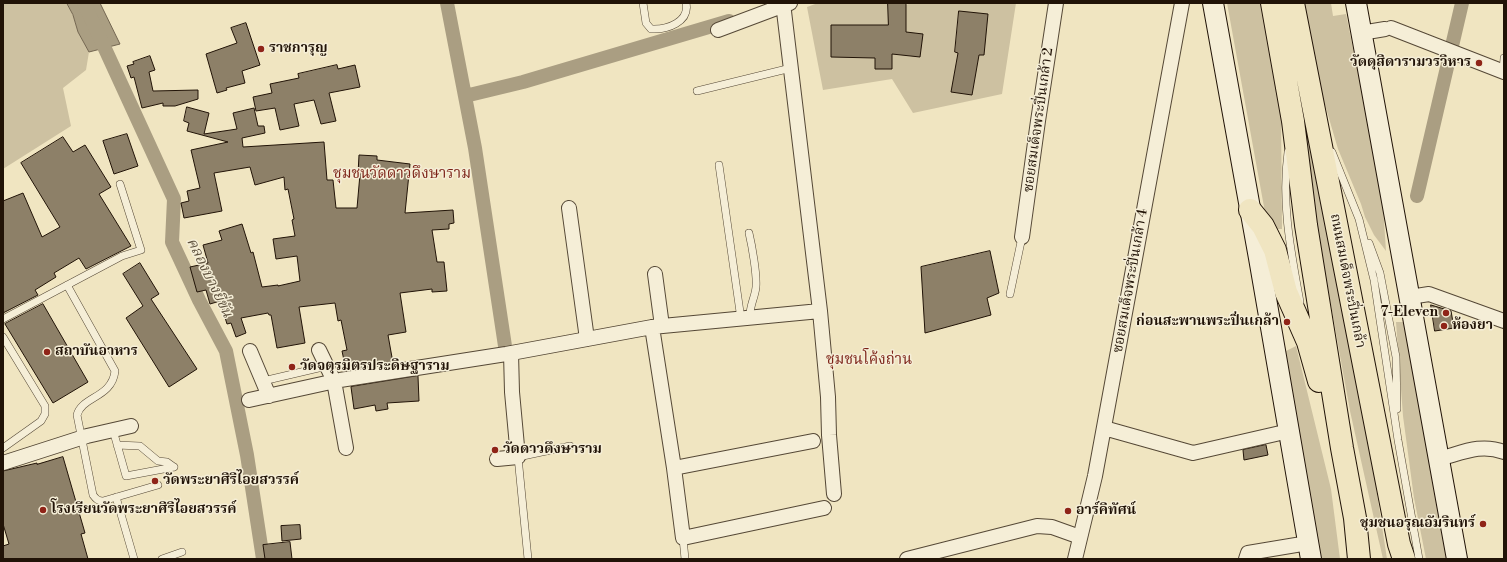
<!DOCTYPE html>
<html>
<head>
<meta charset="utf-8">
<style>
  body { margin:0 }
  #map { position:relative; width:1507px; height:562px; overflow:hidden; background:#f0e5c1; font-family:"Libre Bodoni",serif }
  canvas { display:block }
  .frame { position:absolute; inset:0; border:4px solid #211307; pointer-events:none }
</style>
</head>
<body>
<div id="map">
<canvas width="1507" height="562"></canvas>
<div class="frame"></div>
</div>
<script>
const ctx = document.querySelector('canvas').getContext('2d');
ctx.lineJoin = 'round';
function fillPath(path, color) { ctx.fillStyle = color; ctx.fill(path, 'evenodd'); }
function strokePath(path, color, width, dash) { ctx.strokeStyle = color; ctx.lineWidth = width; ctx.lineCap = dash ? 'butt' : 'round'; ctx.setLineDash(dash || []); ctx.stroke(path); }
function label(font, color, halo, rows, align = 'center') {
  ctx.font = font + ' "Libre Bodoni","Noto Serif Thai",serif'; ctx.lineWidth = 3; ctx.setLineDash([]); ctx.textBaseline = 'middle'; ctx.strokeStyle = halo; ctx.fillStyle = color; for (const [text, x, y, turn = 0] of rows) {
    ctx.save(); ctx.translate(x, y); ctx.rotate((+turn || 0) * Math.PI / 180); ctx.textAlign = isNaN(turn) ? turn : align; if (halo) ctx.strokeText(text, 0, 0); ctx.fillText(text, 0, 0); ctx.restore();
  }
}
const green = new Path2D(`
  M 3,3 L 67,3 L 73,15 L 78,32 L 89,52 L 86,70 L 63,88 L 71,126 L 3,169 Z
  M 818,3 L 890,3 L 892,9 L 912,3 L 1016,3 L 1002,94 L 913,113 L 892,79 L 823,90 L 807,7 Z
  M 1227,3 L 1261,3 L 1281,113 L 1282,229 L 1268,229 Z
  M 1301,3 L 1331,3 L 1333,16 L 1346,14 L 1382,191 L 1386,251 L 1374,235 L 1365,217 L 1361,204 L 1338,149 L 1315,71 Z
  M 1310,139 L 1372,461 L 1387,559 L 1383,559 L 1350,411 L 1302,145 Z
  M 1396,322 L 1406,322 L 1451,559 L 1426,559 L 1414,498 L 1403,416 Z
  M 1296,346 L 1331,489 L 1340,559 L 1318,559 L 1301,467 L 1286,351 Z`);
const water = new Path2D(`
  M 67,3 L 100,3 L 120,44 L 89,52 L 78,32 L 73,15 Z`);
const canal = new Path2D(`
  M 84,3 L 174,199 L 172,242 L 199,300 L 226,351 L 247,455 L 263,559
  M 447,3 L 475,148 L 505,346
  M 465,96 L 523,82 L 729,21
  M 1417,196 L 1462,3`);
const building = new Path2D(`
  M 888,3 L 906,3 L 906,32 L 923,34 L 920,57 L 892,54 L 892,69 L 875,69 L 875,58 L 831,57 L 831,25 L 888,25 Z
  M 959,11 L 988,14 L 984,55 L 979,55 L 972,95 L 951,92 L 958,53 L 955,52 Z
  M 246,23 L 260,65 L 242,71 L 245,83 L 226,88 L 227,90 L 217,93 L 206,54 L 237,43 L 231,28 Z
  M 150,56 L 155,70 L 149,72 L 153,91 L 198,90 L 198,99 L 175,106 L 163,106 L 163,103 L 142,108 L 134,77 L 131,78 L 127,66 L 134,64 L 133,62 Z
  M 337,65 L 338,69 L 355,65 L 360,87 L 329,93 L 336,121 L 321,124 L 314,100 L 294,104 L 299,126 L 280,130 L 275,108 L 256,111 L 253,97 L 272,93 L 270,84 L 299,78 L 298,74 Z
  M 187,107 L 209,113 L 204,134 L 237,129 L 233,113 L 254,108 L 258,126 L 264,126 L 265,133 L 242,138 L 243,147 L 324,142 L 327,180 L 333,180 L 336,208 L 357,208 L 360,174 L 358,174 L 359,155 L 377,156 L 377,160 L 410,164 L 405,213 L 453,210 L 454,223 L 449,224 L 449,229 L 432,230 L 437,262 L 444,262 L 447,291 L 432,292 L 432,289 L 400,293 L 406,332 L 388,335 L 393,363 L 346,370 L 342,351 L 347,350 L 341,320 L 338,321 L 335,303 L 299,307 L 305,343 L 277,348 L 271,315 L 269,315 L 268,313 L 241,318 L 246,333 L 236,337 L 231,323 L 227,324 L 220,301 L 210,304 L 206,290 L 197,292 L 190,267 L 208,263 L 203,245 L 222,240 L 219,231 L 242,224 L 251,253 L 253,252 L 262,287 L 278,285 L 278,286 L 300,281 L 297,256 L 276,259 L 273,239 L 295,236 L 292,220 L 294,219 L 288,189 L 285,190 L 284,177 L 255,185 L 250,167 L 214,173 L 222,211 L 184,218 L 181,203 L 189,201 L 187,191 L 200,188 L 191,150 L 228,142 L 187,131 L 189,123 L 184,121 Z
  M 127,134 L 138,166 L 114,174 L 103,141 Z
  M 63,137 L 73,152 L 85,145 L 111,187 L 99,194 L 131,246 L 86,269 L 79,258 L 54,273 L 56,277 L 35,290 L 38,295 L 3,313 L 3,201 L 23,193 L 42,237 L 60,227 L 21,163 Z
  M 990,251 L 999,293 L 987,298 L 991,315 L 925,333 L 921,267 Z
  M 140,263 L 159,294 L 151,299 L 197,369 L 169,387 L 126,318 L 143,306 L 123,274 Z
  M 43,304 L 88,382 L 53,403 L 5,324 Z
  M 1431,305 L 1451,311 L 1454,328 L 1435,331 Z
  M 418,376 L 419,401 L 387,403 L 388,409 L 376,411 L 375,405 L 354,409 L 351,387 Z
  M 1266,445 L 1268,455 L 1244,460 L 1243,450 Z
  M 63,457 L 85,533 L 81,534 L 88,559 L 3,559 L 3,546 L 9,544 L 3,524 L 3,471 L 37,463 L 37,464 Z
  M 300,525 L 301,539 L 282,541 L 281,526 Z
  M 290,542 L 292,559 L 265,559 L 263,545 Z`);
const service = new Path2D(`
  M 643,3 L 646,23 L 651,29 C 667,30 690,22 686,3
  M 1503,72 L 1504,58
  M 697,91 L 791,68
  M 1288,152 C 1281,203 1291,252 1300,302
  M 1332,152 L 1359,219 L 1374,280 L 1398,440 L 1419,559
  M 719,165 L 741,319
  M 749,233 C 752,246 757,274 756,287 C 755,298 749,306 750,318
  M 1369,243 L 1380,273 L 1396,357 L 1397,409
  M 67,285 L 115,371 C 112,398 82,396 77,415 L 93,495 C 96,499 98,501 103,501 L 158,485
  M 1010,294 L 1022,237
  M 3,319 L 122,256 L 141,250 L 120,184
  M 3,337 L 45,406 L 45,414 L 41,421 L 3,448
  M 263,381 L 327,366
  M 113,430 L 126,476 L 174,467
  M 117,445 L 140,446 L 158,461 L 167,462 L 174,467
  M 116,497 L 134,559
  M 683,538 L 685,559
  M 162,559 L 182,552
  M 528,559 L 518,457 L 570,446`);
const minor = new Path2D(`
  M 783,3 L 820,311 L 828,397 L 829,435 L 834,494
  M 1391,28 L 1504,72
  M 718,30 L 790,3
  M 1361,33 L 1385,29
  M 569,208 L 587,339
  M 1022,237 L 1038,121 L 1056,3
  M 655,274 L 662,326
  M 1410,297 L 1429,294 L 1504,321
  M 652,327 L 674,468 L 683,538 L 824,508
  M 319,350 L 334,381 L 346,448
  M 250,351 L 269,396
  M 249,400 L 340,380 L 506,354 L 652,327 L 820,311
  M 1104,428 L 1193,453 L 1289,431
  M 497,459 L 518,457 L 512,392 L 511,353
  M 1439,459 C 1462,453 1480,443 1504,452
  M 3,463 L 87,436 L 131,426
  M 674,468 L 813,441
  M 907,559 L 1037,526 L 1052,527 L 1080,537
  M 1075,559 L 1095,476 L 1182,3
  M 1246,559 L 1248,553 L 1308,543`);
const secondary = new Path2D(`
  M 1213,3 L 1259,258 L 1311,559
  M 1356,3 L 1457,559`);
const primary = new Path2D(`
  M 1272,3 L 1293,121 L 1306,225 L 1342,448 L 1355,518 L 1359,559
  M 1293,3 L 1399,544 L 1404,559
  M 1250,210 L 1263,226 L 1275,250 L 1286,292 L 1308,342 L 1319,381`);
const markers = [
  [261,49,4,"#8f2418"],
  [1479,63,4,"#8f2418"],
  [1446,313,4,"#8f2418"],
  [1287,322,4,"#8f2418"],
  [1444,326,4,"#8f2418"],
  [47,352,4,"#8f2418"],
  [292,367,4,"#8f2418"],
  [495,450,4,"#8f2418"],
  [155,481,4,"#8f2418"],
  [43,510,4,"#8f2418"],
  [1068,511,4,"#8f2418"],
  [1483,524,4,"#8f2418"]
];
const poiNames = [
  ["ราชการุญ",269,49],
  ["วัดดุสิดารามวรวิหาร",1471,63,"right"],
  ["7-Eleven",1438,313,"right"],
  ["ก่อนสะพานพระปิ่นเกล้า",1279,322,"right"],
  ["ห้องยา",1452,326],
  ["สถาบันอาหาร",55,352],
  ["วัดจตุรมิตรประดิษฐาราม",300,367],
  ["วัดดาวดึงษาราม",503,450],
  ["วัดพระยาศิริไอยสวรรค์",163,481],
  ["โรงเรียนวัดพระยาศิริไอยสวรรค์",51,510],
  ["อาร์คิทัศน์",1076,511],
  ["ชุมชนอรุณอัมรินทร์",1475,524,"right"]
];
const streetNames = [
  ["ซอยสมเด็จพระปิ่นเกล้า 2",1039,120,-82],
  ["ซอยสมเด็จพระปิ่นเกล้า 4",1131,281,-80],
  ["ถนนสมเด็จพระปิ่นเกล้า",1347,281,79]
];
const neighbourhoodNames = [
  ["ชุมชนวัดดาวดึงษาราม",402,174],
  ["ชุมชนโค้งถ่าน",869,360]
];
const waterNames = [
  ["คลองบางยี่ขัน",209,278,64]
];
fillPath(green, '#cdc1a1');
fillPath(water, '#aa9e82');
strokePath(water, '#736651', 1);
strokePath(canal, '#aa9e82', 14);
fillPath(building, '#8d8068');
strokePath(building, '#211307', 1);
strokePath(service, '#554836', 8);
strokePath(minor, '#554836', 16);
strokePath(secondary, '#211307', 22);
strokePath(primary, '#211307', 24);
strokePath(service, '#f5eed7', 7);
strokePath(minor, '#f5eed7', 14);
strokePath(secondary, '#f5eed7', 20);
strokePath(primary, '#f0e5c1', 22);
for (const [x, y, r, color] of markers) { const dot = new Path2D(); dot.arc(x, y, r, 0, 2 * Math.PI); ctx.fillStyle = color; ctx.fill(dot); strokePath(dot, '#f5eed7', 1.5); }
label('bold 14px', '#211307', '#f5eed7', poiNames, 'left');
label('14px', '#211307', '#f5eed7', streetNames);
label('15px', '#7a1f14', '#f5eed7', neighbourhoodNames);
label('italic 15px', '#5f523e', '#f5eed7', waterNames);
</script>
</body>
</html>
